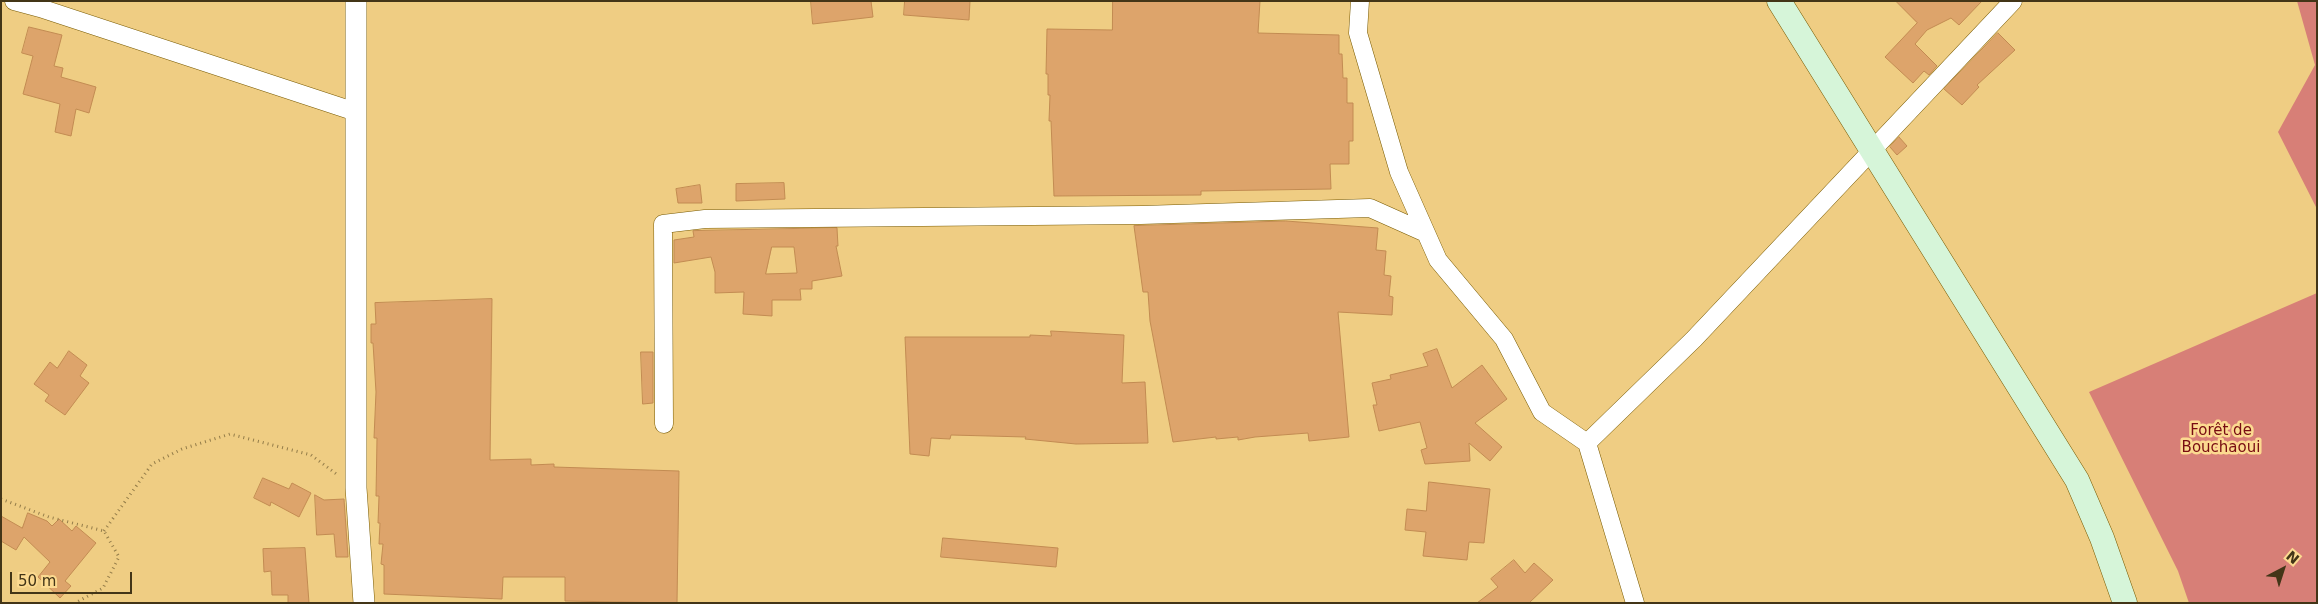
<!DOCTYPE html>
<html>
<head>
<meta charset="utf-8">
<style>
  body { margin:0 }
  #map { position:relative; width:2318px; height:604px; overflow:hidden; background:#efcd83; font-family:"DejaVu Sans",sans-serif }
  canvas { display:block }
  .frame { position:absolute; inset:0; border:2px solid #433517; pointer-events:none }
  .north { position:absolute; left:2258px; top:544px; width:50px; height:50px; -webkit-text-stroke:4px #fcda90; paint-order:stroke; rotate:40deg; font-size:14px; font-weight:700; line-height:20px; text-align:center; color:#433517 }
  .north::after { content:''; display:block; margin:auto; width:18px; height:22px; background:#433517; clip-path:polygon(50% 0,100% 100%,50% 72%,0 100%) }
  .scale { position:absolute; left:10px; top:572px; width:122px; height:22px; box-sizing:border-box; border:2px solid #433517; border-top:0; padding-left:6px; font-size:15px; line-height:18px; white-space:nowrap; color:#433517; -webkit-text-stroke:4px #fcda90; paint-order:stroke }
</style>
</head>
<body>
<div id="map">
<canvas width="2318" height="604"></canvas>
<div class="frame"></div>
<div class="north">N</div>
<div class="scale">50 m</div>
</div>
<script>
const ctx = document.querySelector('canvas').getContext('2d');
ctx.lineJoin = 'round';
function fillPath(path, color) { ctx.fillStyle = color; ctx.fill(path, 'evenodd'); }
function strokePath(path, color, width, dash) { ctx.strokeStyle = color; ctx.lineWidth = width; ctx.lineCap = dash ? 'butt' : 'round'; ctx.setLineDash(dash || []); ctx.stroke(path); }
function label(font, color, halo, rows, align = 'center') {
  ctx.font = font + ' "DejaVu Sans",sans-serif'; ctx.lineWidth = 5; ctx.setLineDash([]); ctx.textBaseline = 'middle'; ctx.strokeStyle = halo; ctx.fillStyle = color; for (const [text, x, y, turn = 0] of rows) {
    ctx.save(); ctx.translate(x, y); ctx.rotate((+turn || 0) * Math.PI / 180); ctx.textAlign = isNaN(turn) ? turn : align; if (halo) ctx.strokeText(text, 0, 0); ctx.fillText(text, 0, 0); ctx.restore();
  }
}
const forest = new Path2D(`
  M 2297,1 L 2317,1 L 2317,209 L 2278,132 L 2315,65 Z
  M 2317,293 L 2317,603 L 2189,603 L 2178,571 L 2089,392 Z`);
const building = new Path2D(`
  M 811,1 L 871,1 L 873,17 L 813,24 Z
  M 905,1 L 970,1 L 969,20 L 904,15 Z
  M 1113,1 L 1260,1 L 1258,33 L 1339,35 L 1339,54 L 1342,54 L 1343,78 L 1347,78 L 1347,103 L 1353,103 L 1353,141 L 1349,141 L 1349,164 L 1330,164 L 1331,189 L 1201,191 L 1201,195 L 1054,196 L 1051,121 L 1049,121 L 1050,95 L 1048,95 L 1048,74 L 1046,74 L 1047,29 L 1112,30 Z
  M 1896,1 L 1982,1 L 1959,25 L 1951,18 L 1927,30 L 1915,44 L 1937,66 L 1929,75 L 1924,71 L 1913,83 L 1885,57 L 1917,23 Z
  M 29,27 L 62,35 L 54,66 L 63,68 L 61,77 L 96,87 L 89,113 L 76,109 L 71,136 L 55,132 L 60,104 L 23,94 L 33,56 L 22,53 Z
  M 1998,33 L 2015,50 L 1977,85 L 1979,87 L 1962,105 L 1944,89 Z
  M 1899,137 L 1907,146 L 1897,155 L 1890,147 Z
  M 784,183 L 785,199 L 736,201 L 736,184 Z
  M 700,185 L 702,203 L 678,203 L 676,189 Z
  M 1286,221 L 1378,228 L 1376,250 L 1386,251 L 1384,275 L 1391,276 L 1389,296 L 1393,297 L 1392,315 L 1338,312 L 1349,437 L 1309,441 L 1308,433 L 1255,437 L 1238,440 L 1238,437 L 1216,439 L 1216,437 L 1173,442 L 1150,321 L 1148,292 L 1143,292 L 1134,226 Z
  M 837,228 L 838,246 L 836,246 L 842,276 L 812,281 L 812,289 L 800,289 L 801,300 L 772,300 L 772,316 L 743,314 L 744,292 L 715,293 L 715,272 L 711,257 L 674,263 L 674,240 L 694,237 L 693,231 ZM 772,247 L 794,247 L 797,273 L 766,274 Z
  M 492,299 L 490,460 L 531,459 L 531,465 L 554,464 L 554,467 L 679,471 L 677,603 L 565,601 L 565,577 L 503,577 L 502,599 L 384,594 L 384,565 L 381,564 L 383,544 L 379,544 L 380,523 L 378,523 L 379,496 L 376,496 L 377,438 L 374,438 L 376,392 L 373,343 L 371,343 L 371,324 L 376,324 L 375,303 Z
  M 1051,331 L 1124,335 L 1122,383 L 1145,382 L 1148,443 L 1076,444 L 1025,439 L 1026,437 L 951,435 L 950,439 L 931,438 L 929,456 L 910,454 L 905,337 L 1030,337 L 1030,335 L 1051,336 Z
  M 1437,349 L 1452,388 L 1482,365 L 1507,399 L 1475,423 L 1502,447 L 1490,461 L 1469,443 L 1470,461 L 1425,464 L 1421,450 L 1427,448 L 1420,422 L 1379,431 L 1373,405 L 1377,405 L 1372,383 L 1391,379 L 1390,375 L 1428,366 L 1423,354 Z
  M 69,351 L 87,365 L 80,376 L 89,383 L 65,415 L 45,401 L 49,395 L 34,384 L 50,362 L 57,368 Z
  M 641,352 L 653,352 L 653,403 L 643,404 Z
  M 263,478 L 289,489 L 292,483 L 311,493 L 299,517 L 271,502 L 270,506 L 254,498 Z
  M 1429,482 L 1490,489 L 1484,543 L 1469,542 L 1467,560 L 1423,556 L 1426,532 L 1405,530 L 1407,509 L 1426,511 Z
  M 315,495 L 324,500 L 344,499 L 348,557 L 336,557 L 334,534 L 317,535 Z
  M 28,513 L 47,521 L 52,526 L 59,519 L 72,531 L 76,526 L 96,543 L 65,581 L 71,586 L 60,598 L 38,577 L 50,562 L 24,537 L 16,550 L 1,541 L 1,516 L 22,528 Z
  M 943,538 L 1058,548 L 1056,567 L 941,557 Z
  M 305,548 L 309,603 L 288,603 L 288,595 L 272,595 L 271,571 L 264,572 L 263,549 Z
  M 1514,560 L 1525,573 L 1534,563 L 1553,580 L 1529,603 L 1477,603 L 1498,587 L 1491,579 Z`);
const path = new Path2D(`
  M 1,499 L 49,517 L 104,531 L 119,557 L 103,588 L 75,603
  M 104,531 L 152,464 L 182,449 L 230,434 L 311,455 L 339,476`);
const minor = new Path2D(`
  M 14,1 L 40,8 L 356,112
  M 1360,1 L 1358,33 L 1399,172 L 1438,260 L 1504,339 L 1542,412 L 1587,443 L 1694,339 L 2013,1
  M 664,424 L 663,224 L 705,219 L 1141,215 L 1370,208 L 1426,233
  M 1587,443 L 1635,603`);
const tertiary = new Path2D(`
  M 356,1 L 356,488 L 364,603`);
const secondary = new Path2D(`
  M 1779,1 L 2077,480 L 2102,538 L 2125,603`);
const parkNames = [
  ["Forêt de",2221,431],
  ["Bouchaoui",2221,448]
];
fillPath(forest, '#d77f77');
fillPath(building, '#dda46b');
strokePath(building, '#c28b52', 1);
strokePath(minor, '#785a00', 19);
strokePath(tertiary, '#785a00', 22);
strokePath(secondary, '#785a00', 25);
strokePath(path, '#937c49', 3, [1, 4]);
strokePath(minor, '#fff', 18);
strokePath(tertiary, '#fff', 21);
strokePath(secondary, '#d6f5d9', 24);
label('15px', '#780c12', '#fcda90', parkNames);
</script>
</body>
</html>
